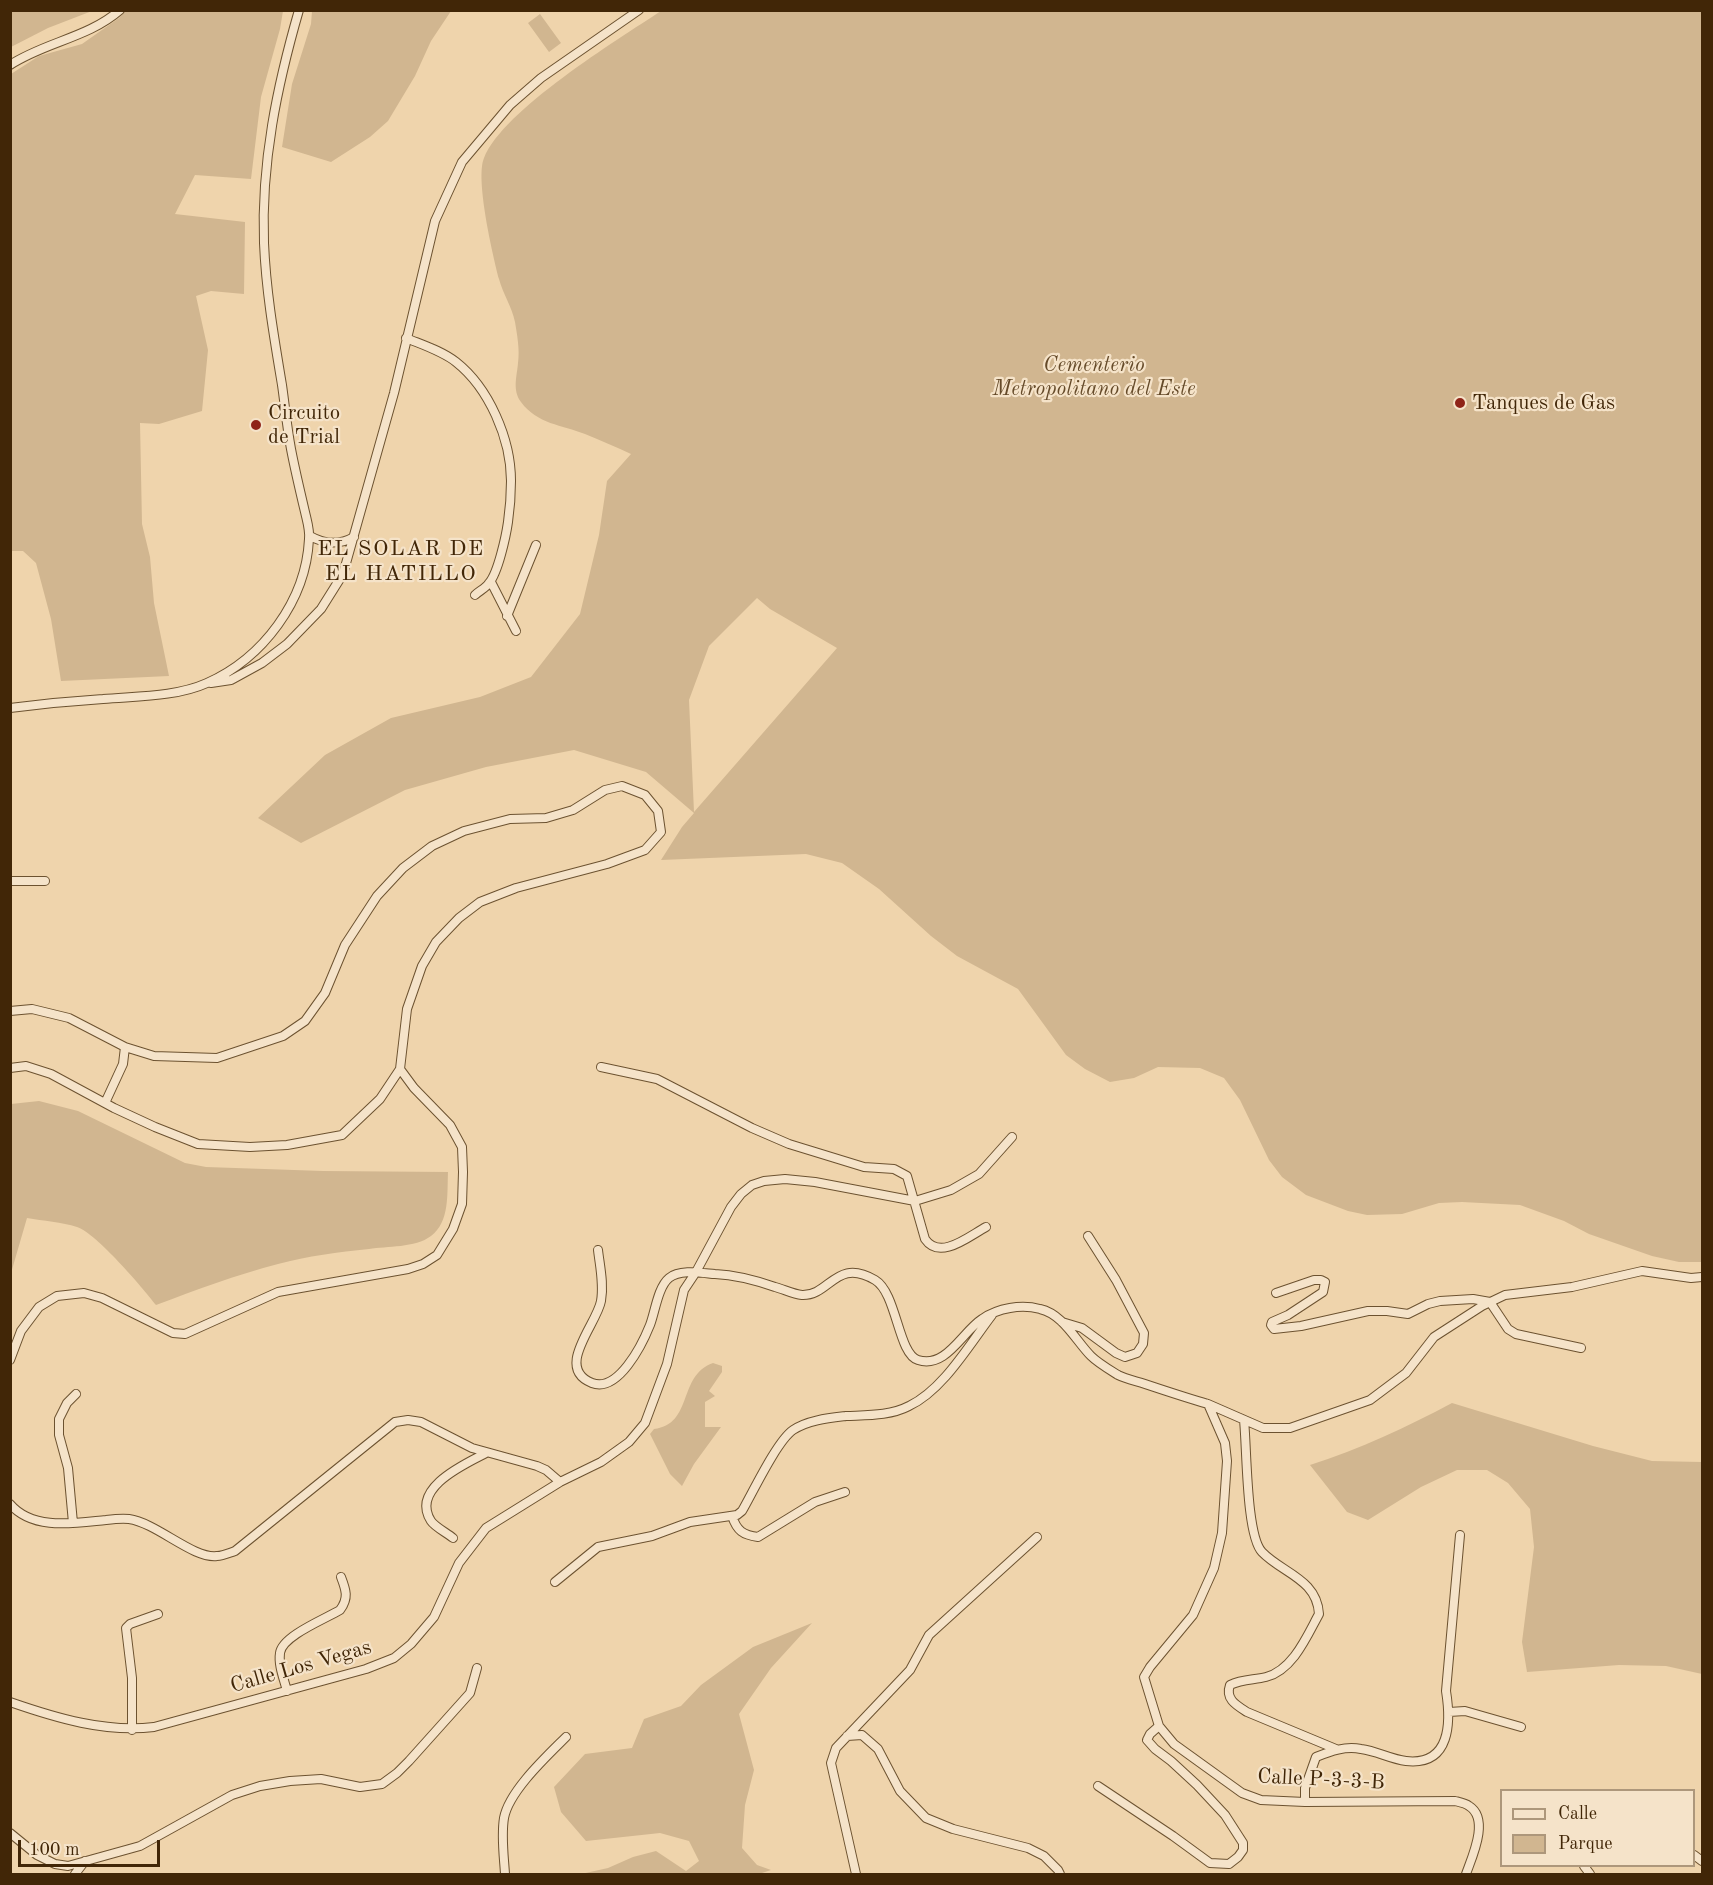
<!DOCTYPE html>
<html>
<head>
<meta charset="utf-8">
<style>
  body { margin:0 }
  #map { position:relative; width:1713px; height:1885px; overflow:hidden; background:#efd4ac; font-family:"Old Standard TT",serif }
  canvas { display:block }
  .frame { position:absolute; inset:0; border:12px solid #412607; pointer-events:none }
  .legend { position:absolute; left:1500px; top:1789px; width:195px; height:78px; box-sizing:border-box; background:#f5e3c9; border:2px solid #ad977b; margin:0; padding:8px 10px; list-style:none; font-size:18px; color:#412607 }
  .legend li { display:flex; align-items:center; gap:12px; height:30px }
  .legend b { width:30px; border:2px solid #ad977b }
  .scale { position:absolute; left:18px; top:1840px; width:142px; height:27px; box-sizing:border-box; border:3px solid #412607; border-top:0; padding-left:8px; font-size:18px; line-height:21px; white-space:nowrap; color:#412607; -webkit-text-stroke:4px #f5e3c9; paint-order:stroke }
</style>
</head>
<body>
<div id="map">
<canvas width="1713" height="1885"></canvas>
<div class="frame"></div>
<ul class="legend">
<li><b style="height:8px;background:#f5e3c9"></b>Calle</li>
<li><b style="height:16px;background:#d1b690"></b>Parque</li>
</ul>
<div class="scale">100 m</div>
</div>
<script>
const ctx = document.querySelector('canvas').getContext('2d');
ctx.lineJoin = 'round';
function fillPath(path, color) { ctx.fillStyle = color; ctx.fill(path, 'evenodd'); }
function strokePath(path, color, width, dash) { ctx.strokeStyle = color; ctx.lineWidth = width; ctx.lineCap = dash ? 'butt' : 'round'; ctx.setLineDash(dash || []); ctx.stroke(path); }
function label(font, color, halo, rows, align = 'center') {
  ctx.font = font + ' "Old Standard TT",serif'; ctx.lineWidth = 4.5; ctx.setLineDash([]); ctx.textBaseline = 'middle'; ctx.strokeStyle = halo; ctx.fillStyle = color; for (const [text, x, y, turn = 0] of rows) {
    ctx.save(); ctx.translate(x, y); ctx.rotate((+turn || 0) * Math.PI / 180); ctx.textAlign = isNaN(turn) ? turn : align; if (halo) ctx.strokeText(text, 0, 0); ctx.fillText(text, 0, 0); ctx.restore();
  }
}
const green = new Path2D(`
  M 11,10 L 92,10 L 92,11 L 48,28 L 11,47 Z
  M 125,11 L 283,11 L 280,29 L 261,97 L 251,179 L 195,175 L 175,214 L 245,222 L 244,294 L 211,291 L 196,296 L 208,350 L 202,411 L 159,424 L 140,423 L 142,524 L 150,557 L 154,603 L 169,676 L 61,681 L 51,619 L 36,563 L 23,551 L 11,551 L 11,74 L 39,56 L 82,44 L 119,18 Z
  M 312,11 L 451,11 L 431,41 L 415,76 L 388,121 L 370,137 L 331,162 L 282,147 L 292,84 L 311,24 Z
  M 661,11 L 1702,11 L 1702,1262 L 1679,1262 L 1652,1256 L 1589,1234 L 1564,1221 L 1520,1205 L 1462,1202 L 1439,1203 L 1402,1214 L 1367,1215 L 1348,1211 L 1306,1195 L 1282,1177 L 1269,1160 L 1240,1100 L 1224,1078 L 1200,1068 L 1158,1067 L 1134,1078 L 1110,1082 L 1085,1069 L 1066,1055 L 1018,989 L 957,956 L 931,936 L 879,889 L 842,863 L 806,854 L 661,860 L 682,827 L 694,813 L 646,772 L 574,750 L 486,767 L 405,790 L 301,843 L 258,818 L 325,755 L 391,718 L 480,697 L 531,677 L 580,614 L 599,535 L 607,481 L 631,454 C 616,447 600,440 585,434 C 562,425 537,424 521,402 C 512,390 517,376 518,363 C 520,350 517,334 515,322 C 512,307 503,294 499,279 C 493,256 475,179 484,158 C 503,110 617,40 661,11 ZM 757,598 L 770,609 L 837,648 L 694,812 L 689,700 L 709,646 Z
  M 540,14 L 561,43 L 549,52 L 528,23 Z
  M 39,1101 L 78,1111 L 185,1163 L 206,1167 L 323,1171 L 448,1172 C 447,1193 450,1222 431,1236 C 415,1248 387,1246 369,1249 C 338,1252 308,1256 278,1264 C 236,1275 196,1290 156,1305 C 142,1287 97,1234 77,1227 C 62,1222 43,1221 27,1218 L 11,1273 L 11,1104 Z
  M 713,1363 L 722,1366 L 722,1372 L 709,1391 L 715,1396 L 705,1402 L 705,1427 L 721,1427 L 694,1464 L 682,1486 L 670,1474 L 650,1434 L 654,1429 C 694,1424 677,1376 713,1363 Z
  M 1452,1403 L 1593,1446 L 1652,1461 L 1702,1462 L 1702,1674 L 1666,1666 L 1619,1665 L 1527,1672 L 1522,1642 L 1534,1547 L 1530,1509 L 1508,1483 L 1487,1470 L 1457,1470 L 1421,1487 L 1368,1520 L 1347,1512 L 1310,1465 C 1360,1449 1407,1427 1452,1403 Z
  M 812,1623 L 771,1668 L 739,1714 L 754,1770 L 745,1805 L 742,1848 L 757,1865 L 771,1870 L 759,1874 L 581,1874 L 608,1868 L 633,1857 L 656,1851 L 686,1871 L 699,1861 L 689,1841 L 660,1833 L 586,1841 L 561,1812 L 554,1787 L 585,1754 L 632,1748 L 644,1719 L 681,1706 L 701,1685 L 753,1647 Z`);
const minor = new Path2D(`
  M 10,65 C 45,42 88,38 120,10
  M 406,338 C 423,345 442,351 456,362 C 489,388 511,439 511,481 C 511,494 510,508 508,522 C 506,536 498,573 489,583 C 486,588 479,591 475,595
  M 310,536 C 324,544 340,545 354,537
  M 491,582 L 516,631
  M 507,616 L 536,545
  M 211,683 L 231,680 L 262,663 L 287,644 L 321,609 L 343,574 L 394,393 L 435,221 L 462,162 L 510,105 L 541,78 L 639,10
  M 10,708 C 41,704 72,701 103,699 C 136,696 176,697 207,683 C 263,658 306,601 309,539 C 310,530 307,521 305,512 C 300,491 295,470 291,449 C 287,428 285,406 282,385 C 274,337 266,291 264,243 C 261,163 277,86 299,10
  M 10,881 L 45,881
  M 10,1011 L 32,1009 L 69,1018 L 125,1047 L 154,1056 L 217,1058 L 283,1036 L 305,1021 L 325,993 L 345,945 L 377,896 L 403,868 L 432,846 L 464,831 L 510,819 L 546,818 L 573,810 L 605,790 L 622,786 L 645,795 L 658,811 L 661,832 L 645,850 L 607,864 L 516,888 L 480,902 L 459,918 L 436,942 L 422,966 L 407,1009 L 400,1069 L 414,1088 L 450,1125 L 462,1147 L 463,1172 L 462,1204 L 453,1229 L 437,1255 L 423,1264 L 408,1269 L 278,1292 L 185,1334 L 173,1333 L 102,1298 L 84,1293 L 57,1296 L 39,1307 L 21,1331 L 10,1360
  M 601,1067 L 657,1079 L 752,1128 L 789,1144 L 864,1167 L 894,1169 L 907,1176 L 925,1239 C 940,1261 969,1236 986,1227
  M 10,1068 L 26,1066 L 51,1074 L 114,1108 L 155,1127 L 198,1144 L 250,1147 L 287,1145 L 342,1135 L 380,1099 L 400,1069
  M 105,1103 L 123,1064 L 125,1047
  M 598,1250 C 600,1267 604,1284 601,1301 C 597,1324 554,1368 592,1383 C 618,1393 642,1345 650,1325 C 655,1312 658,1287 669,1278 C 680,1269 702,1273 715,1274 C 737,1275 755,1280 775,1287 C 783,1289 793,1294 802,1295 C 830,1296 836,1257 875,1280 C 897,1293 898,1354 918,1360 C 946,1369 962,1332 982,1319 C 998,1308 1021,1304 1040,1309 C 1063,1314 1076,1341 1091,1356 C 1098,1363 1110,1370 1118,1375 C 1126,1379 1136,1381 1145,1384 C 1166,1391 1187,1398 1208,1404 L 1225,1443 L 1227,1461 L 1222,1533 L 1214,1568 L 1193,1615 L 1150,1667 L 1144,1677 L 1159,1726 L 1174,1744 L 1242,1793 L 1261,1800 L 1305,1802 L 1455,1801 C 1459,1802 1465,1803 1469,1806 C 1490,1819 1472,1857 1466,1874
  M 1276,1293 L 1314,1280 L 1321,1280 L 1325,1282 L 1323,1292 L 1288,1315 L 1272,1322 L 1271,1325 L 1274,1329 L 1301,1326 L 1368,1311 L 1387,1311 L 1408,1314 L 1428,1304 L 1440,1301 L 1473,1299 L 1490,1302 L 1508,1329 L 1516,1334 L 1581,1348
  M 1062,1322 L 1082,1328 L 1116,1353 L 1125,1357 L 1137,1353 L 1143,1344 L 1144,1333 L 1116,1280 L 1088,1236
  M 1208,1404 L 1263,1428 L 1290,1428 L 1370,1400 L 1406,1373 L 1434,1337 L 1482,1306 L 1505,1295 L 1572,1287 L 1642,1271 L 1691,1278 L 1702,1277
  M 1244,1420 C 1247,1448 1246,1535 1262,1552 C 1282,1573 1317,1579 1319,1614 C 1307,1636 1293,1670 1266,1677 C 1254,1680 1242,1679 1230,1685 C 1225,1699 1236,1705 1247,1712 L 1336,1749
  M 10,1504 C 33,1531 75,1523 106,1520 C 114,1519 122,1518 129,1519 C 157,1523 193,1559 217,1556 C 223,1556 229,1553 235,1551 L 395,1422 L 408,1420 L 421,1422 L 472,1448 L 537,1466 L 546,1470 L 560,1482
  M 732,1516 C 737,1531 743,1535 758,1537 L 815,1502 L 845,1492
  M 73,1523 L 68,1468 L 59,1435 L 59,1419 L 67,1403 L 76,1394
  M 453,1538 C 447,1533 435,1527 431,1521 C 410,1488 465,1464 486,1453
  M 555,1582 L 598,1547 L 652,1536 L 690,1522 L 737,1515 L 742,1511 C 753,1492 777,1441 793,1430 C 808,1420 829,1418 846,1416 C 867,1415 890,1416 909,1406 C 943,1390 969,1345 992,1315
  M 287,1691 C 284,1679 278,1665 280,1653 C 282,1636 325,1619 340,1610 C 349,1598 346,1590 341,1577
  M 10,1702 C 56,1718 106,1733 154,1727 L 366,1669 L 394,1658 L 411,1644 L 434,1617 L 459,1563 L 486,1528 L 560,1482 L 601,1462 L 629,1442 L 645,1423 L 667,1364 L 684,1290 L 696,1272 L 731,1207 L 741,1194 L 752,1185 L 764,1181 L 785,1179 L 815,1182 L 915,1201 L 951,1190 L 979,1174 L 1012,1137
  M 1449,1712 L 1465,1711 L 1521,1727
  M 132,1730 L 132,1678 L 126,1628 L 130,1624 L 158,1614
  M 847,1736 L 862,1735 L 878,1749 L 900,1791 L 926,1818 L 953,1829 L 1028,1848 L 1044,1856 L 1058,1870 L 1060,1874
  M 1098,1786 L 1173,1836 L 1210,1863 L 1229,1864 L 1238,1857 L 1243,1850 L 1243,1843 L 1225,1815 L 1197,1785 L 1171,1761 L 1155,1749 L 1147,1740 L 1150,1734 L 1159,1726
  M 1305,1802 L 1305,1788 L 1316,1757 C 1331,1751 1345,1746 1361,1749 C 1377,1751 1390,1759 1406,1761 C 1451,1766 1451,1722 1446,1691 L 1460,1535
  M 10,1833 L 37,1855 L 55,1864 L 68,1866 L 140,1846 L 232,1795 L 260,1786 L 290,1781 L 321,1779 L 360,1787 L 382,1784 L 397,1773 L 409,1761 L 470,1693 L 477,1668
  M 1694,1855 L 1702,1861
  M 1584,1866 L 1590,1874
  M 75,1874 L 85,1861
  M 505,1874 C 504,1857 501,1836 504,1818 C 509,1791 547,1756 566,1737
  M 856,1874 L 831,1763 L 836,1748 L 910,1670 L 929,1635 L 1037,1537`);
const markers = [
  [1460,403,6,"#8f2418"],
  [256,425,6,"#8f2418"]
];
const parkNames = [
  ["Cementerio",1094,365],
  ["Metropolitano del Este",1094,389]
];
const poiNames = [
  ["Tanques de Gas",1472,403],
  ["Circuito",268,413],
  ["de Trial",268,437]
];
const streetNames = [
  ["Calle Los Vegas",301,1667,-16],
  ["Calle P-3-3-B",1321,1780,3]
];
const neighbourhoodNames = [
  ["EL SOLAR DE",401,549],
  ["EL HATILLO",401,574]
];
fillPath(green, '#d1b690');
strokePath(minor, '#6c5230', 10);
strokePath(minor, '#f5e3c9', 8);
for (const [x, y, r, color] of markers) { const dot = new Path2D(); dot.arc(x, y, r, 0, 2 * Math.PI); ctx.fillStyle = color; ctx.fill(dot); strokePath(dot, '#f5e3c9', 2); }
label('italic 21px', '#654a29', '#f5e3c9', parkNames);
label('21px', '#412607', '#f5e3c9', poiNames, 'left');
label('21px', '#412607', '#f5e3c9', streetNames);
ctx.letterSpacing = '1.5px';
label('22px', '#412607', '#f5e3c9', neighbourhoodNames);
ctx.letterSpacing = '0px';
</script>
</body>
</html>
